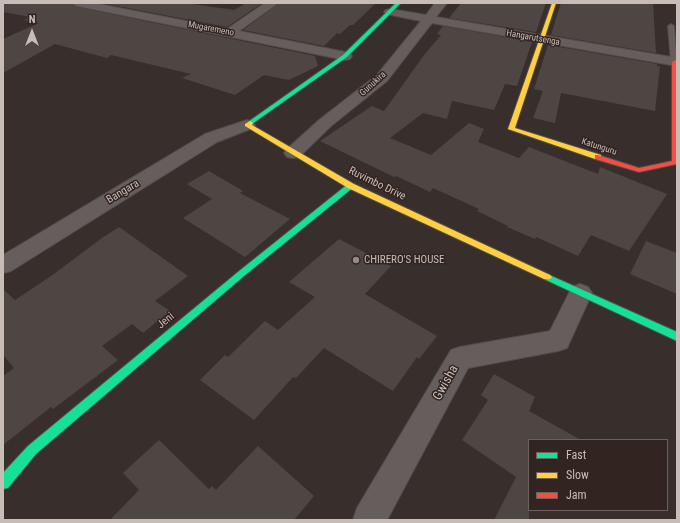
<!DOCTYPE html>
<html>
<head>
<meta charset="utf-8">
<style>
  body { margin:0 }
  #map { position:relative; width:680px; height:523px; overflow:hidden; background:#382f2c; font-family:"Roboto Condensed",sans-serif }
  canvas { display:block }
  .frame { position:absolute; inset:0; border:4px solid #c8bcb7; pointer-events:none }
  .legend { position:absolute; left:528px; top:439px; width:140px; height:72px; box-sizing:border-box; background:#322420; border:1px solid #6e615c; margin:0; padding:5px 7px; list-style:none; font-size:12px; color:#c8bcb7 }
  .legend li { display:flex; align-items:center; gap:8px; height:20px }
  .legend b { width:20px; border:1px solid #6e615c }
  .north { position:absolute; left:12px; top:12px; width:40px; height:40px; -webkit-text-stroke:3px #322420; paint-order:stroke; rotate:0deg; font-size:11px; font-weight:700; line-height:16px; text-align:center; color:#c8bcb7 }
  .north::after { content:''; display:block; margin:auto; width:14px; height:18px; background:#c8bcb7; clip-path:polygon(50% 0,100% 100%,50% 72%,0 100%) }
</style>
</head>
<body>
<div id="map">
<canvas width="680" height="523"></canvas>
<div class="frame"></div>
<ul class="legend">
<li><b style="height:5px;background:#16e098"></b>Fast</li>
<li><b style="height:5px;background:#ffcf43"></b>Slow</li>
<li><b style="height:5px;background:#f24e42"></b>Jam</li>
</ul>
<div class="north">N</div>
</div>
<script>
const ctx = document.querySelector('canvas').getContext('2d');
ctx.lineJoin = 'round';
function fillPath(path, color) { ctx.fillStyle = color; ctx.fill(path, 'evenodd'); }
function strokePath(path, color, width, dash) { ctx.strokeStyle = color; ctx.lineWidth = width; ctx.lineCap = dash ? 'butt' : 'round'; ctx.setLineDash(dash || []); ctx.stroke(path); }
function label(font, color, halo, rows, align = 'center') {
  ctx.font = font + ' "Roboto Condensed",sans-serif'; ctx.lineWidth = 3; ctx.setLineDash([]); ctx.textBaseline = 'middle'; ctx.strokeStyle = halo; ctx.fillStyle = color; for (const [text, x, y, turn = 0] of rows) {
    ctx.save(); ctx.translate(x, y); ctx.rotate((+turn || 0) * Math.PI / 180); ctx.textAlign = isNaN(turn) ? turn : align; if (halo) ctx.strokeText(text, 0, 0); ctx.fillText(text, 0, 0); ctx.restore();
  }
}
const building = new Path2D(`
  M 4,3 L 70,3 L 77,7 L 315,56 L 318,66 L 289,80 L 264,75 L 235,95 L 182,78 L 191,74 L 111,55 L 107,58 L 55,44 L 3,73 L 3,39 L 39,23 L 24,20 L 30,17 L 3,12 Z
  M 102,3 L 186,3 L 234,10 L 246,3 L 262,3 L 227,27 Z
  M 279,3 L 376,3 L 353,25 L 350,25 L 340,34 L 337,33 L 324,46 L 243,30 Z
  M 461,3 L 546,3 L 536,32 L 449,18 Z
  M 561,3 L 653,3 L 656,53 L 551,35 Z
  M 443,26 L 532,42 L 517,86 L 505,84 L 494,110 L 452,101 L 447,119 L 423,113 L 390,138 L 431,155 L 469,123 L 484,129 L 478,142 L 519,158 L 529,147 L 598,174 L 600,167 L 667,194 L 629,251 L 591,235 L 578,256 L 536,237 L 535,239 L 507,227 L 508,226 L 477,211 L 479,209 L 433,188 L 430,192 L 396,176 L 394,177 L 320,141 L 372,106 L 384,111 L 424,55 L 441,35 L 437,34 Z
  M 548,45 L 657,64 L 657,66 L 660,66 L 655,111 L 561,93 L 555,123 L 533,118 L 543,91 L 534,89 Z
  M 209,171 L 243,191 L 240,193 L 290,219 L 245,257 L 183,218 L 212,199 L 187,184 Z
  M 119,227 L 188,276 L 155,301 L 170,311 L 143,333 L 132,324 L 102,346 L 118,360 L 53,409 L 51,407 L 3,445 L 3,376 L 14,368 L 3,355 L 3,289 L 15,300 L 51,276 L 102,238 Z
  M 339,239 L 391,266 L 365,294 L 437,336 L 419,359 L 417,357 L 393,391 L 324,348 L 296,378 L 293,377 L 254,420 L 200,380 L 225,355 L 228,357 L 265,321 L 278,330 L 315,297 L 289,282 Z
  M 646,241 L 677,253 L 677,294 L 630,274 Z
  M 494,374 L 535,397 L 529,411 L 581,440 L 529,440 L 529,520 L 494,520 L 516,477 L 462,440 L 488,400 L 481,395 Z
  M 159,440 L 209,489 L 212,486 L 216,490 L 258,446 L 314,496 L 294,520 L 110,520 L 139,490 L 123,473 Z`);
const lane = new Path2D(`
  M 671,24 L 674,26 L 677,64 L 675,64 L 671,62 L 668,26 Z`);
const street = new Path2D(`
  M 71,3 L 94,3 L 227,29 L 265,3 L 278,3 L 239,31 L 345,52 L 350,53 L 352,56 L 350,59 L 345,60 L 77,6 Z
  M 435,3 L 447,3 L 436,17 L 677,58 L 677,66 L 432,23 L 387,81 L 331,126 L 299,157 L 293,158 L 287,157 L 284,153 L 287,149 L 319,120 L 377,75 L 421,21 L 386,14 L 384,12 L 386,10 L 390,9 L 426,15 Z
  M 247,120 L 253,122 L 255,125 L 253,128 L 217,142 L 11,271 L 3,273 L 3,255 L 205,134 Z
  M 580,284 L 588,287 L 592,293 L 567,348 L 558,351 L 468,368 L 387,520 L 353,520 L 357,508 L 451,350 L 460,347 L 550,331 L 572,287 Z`);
const fast = new Path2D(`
  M 396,3 L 401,3 L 347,57 L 252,124 L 248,124 L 248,122 L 343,55 Z
  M 348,184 L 354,184 L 355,186 L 244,276 L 36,454 L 8,488 L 3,489 L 3,473 L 28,446 L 238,272 Z
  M 547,274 L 677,332 L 677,341 L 544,279 L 542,277 L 544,275 Z`);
const slow = new Path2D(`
  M 552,3 L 556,3 L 515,128 L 601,155 L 601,159 L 595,159 L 508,129 Z
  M 250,121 L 253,123 L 252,125 L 354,184 L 550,275 L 552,277 L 550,279 L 544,279 L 348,188 L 245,126 L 245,124 Z`);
const jam = new Path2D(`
  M 675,60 L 677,61 L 677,164 L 639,172 L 595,159 L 595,155 L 598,155 L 639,168 L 672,161 L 672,62 Z`);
const markers = [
  [356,260,4,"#968b86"]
];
const farStreetnames = [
  ["Mugaremeno",211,29,11],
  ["Hangarutsenga",533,38,10],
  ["Gunukira",373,84,-42],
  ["Katunguru",599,147,18]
];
const streetNames = [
  ["Ruvimbo Drive",377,184,26],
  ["Bangara",123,192,-31],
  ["Jeni",166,321,-40]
];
const poiNames = [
  ["CHIRERO'S HOUSE",364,260]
];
const nearStreetnames = [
  ["Gwisha",446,383,-61]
];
fillPath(building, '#4d4643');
strokePath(lane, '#534c4a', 2);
strokePath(street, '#534c4a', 2);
strokePath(fast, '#534c4a', 2);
strokePath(slow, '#534c4a', 2);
strokePath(jam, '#534c4a', 2);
fillPath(lane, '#665e5c');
fillPath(street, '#665e5c');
fillPath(fast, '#16e098');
fillPath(slow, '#ffcf43');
fillPath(jam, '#f24e42');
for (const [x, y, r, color] of markers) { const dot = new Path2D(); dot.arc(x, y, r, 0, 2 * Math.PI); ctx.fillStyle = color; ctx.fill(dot); strokePath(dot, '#322420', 1.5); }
label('9px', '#c8bcb7', '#322420', farStreetnames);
label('11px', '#c8bcb7', '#322420', streetNames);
label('11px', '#c8bcb7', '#322420', poiNames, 'left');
label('13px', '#c8bcb7', '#322420', nearStreetnames);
</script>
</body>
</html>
